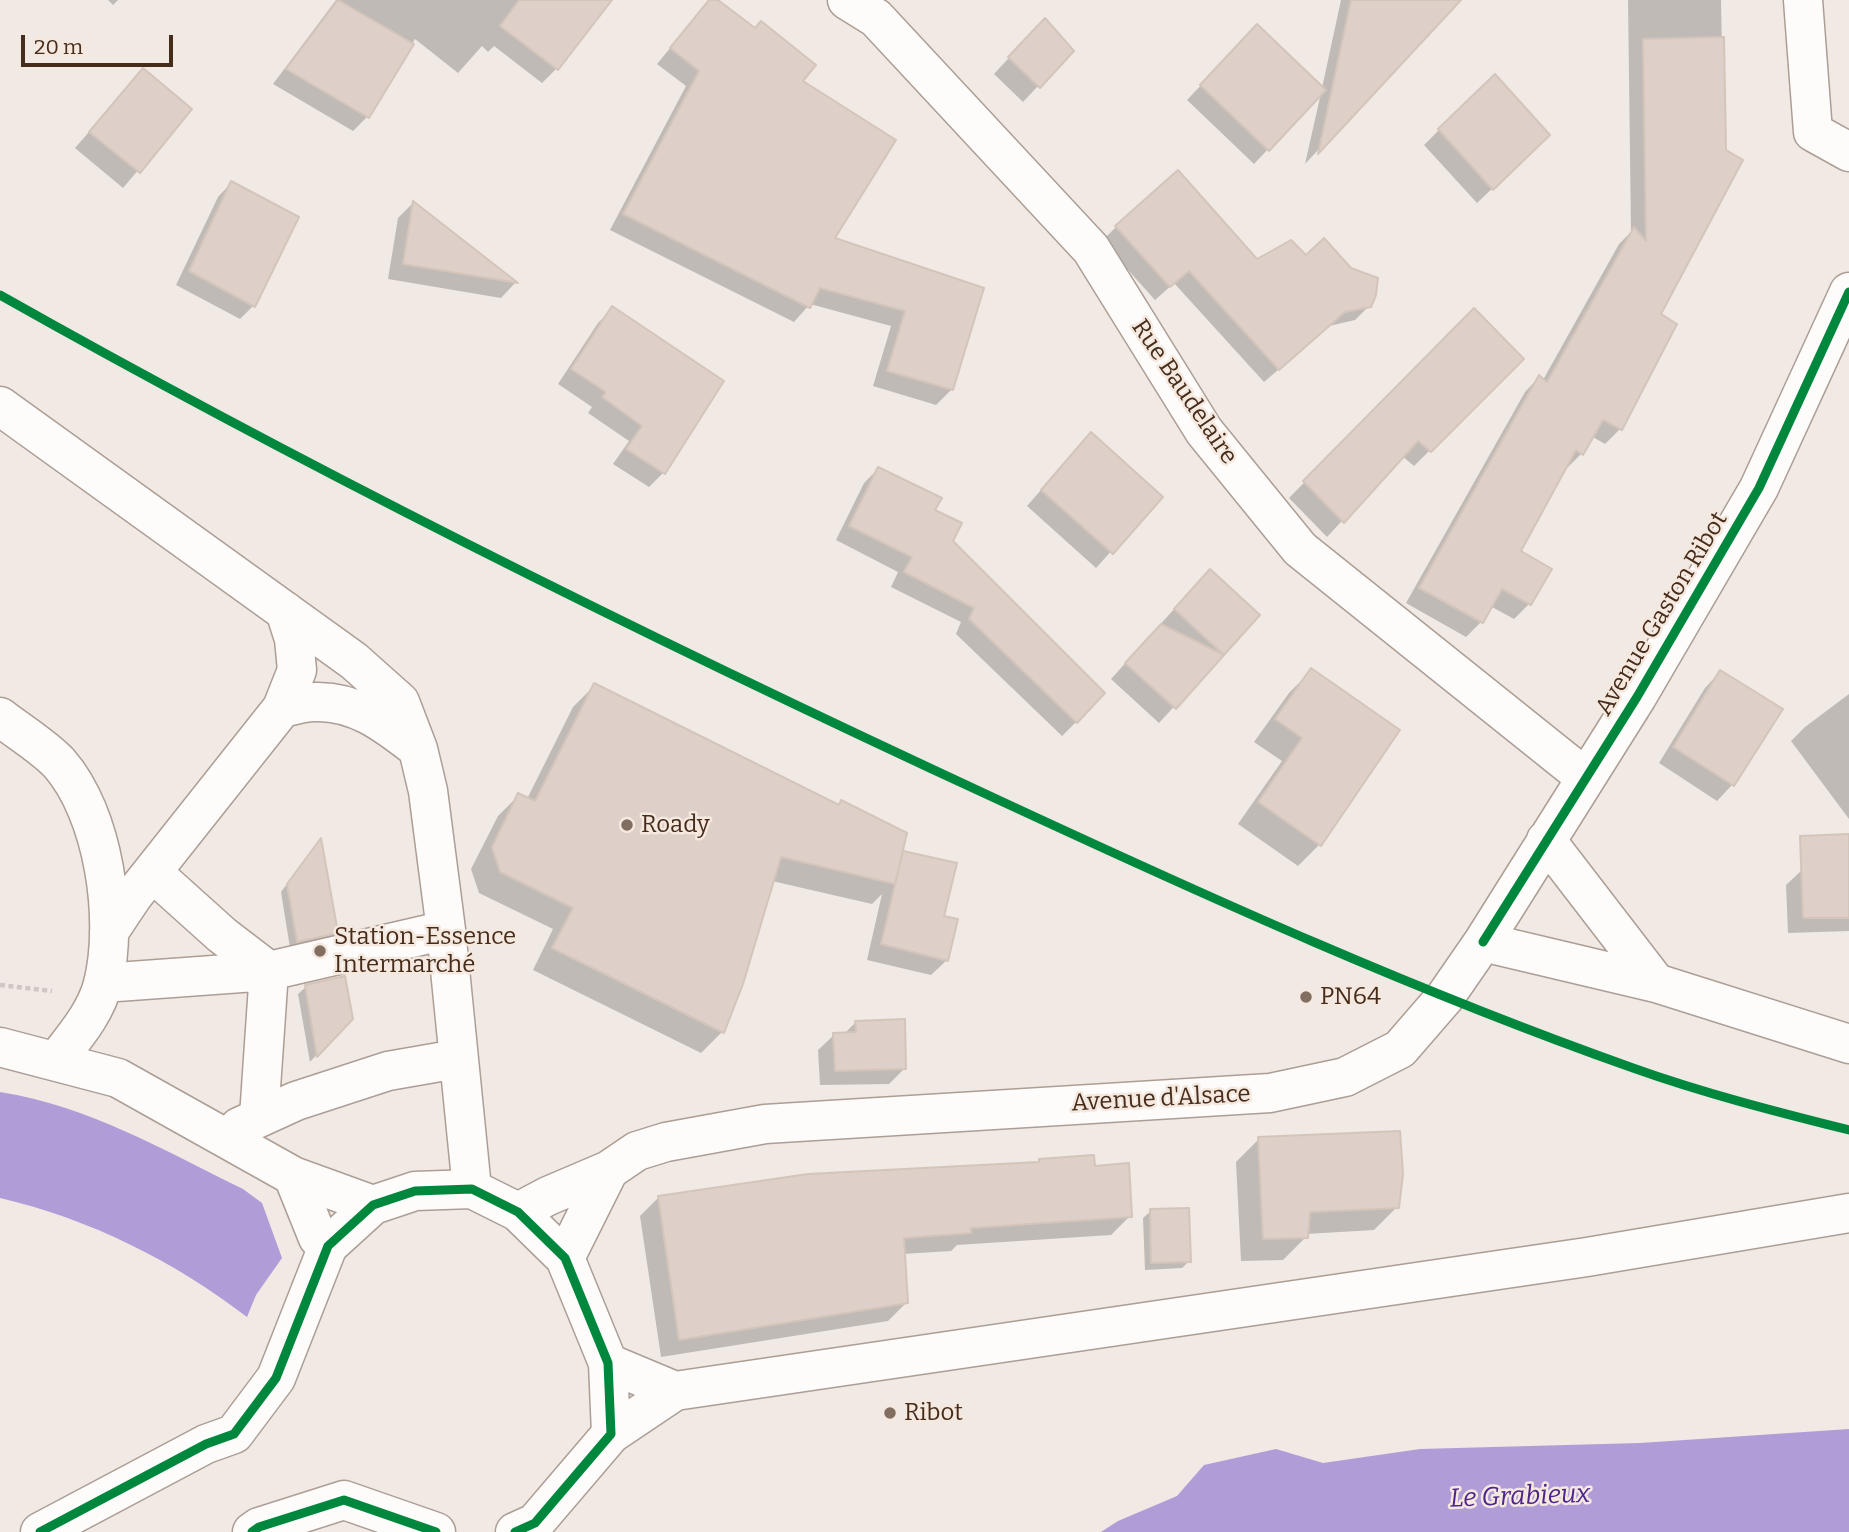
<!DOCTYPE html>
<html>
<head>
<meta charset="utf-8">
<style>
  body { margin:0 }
  #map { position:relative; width:1849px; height:1532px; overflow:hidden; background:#f0e9e4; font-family:Bitter,serif }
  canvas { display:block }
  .scale { position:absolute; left:21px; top:35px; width:152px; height:32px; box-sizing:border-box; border:4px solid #452c1b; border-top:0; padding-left:9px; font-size:21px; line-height:24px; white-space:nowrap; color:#452c1b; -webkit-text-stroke:5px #f5e8df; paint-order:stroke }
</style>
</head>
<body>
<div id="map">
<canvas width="1849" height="1532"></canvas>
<div class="scale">20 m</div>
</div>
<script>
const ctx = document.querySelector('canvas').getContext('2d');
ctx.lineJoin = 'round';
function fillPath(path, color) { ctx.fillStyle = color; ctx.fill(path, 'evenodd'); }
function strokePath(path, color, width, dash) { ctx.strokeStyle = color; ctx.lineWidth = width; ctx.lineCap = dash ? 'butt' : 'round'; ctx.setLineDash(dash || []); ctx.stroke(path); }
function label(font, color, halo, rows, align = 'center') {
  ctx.font = font + ' Bitter,serif'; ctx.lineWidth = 5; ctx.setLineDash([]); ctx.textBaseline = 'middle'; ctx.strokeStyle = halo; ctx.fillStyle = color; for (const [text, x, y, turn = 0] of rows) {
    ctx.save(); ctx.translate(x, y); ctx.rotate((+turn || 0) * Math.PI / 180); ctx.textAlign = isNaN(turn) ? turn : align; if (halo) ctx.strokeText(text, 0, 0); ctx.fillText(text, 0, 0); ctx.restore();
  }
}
const water = new Path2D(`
  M 0,1092 C 91,1107 161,1149 243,1189 L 262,1203 L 282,1258 L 256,1295 L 247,1317 C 174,1261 90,1219 0,1198 Z
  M 1849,1429 L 1849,1532 L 1101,1532 L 1118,1521 L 1177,1496 L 1204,1465 L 1276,1449 L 1323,1463 L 1420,1449 L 1640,1443 Z`);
const shadow = new Path2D(`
  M 108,0 L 118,0 L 113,5 Z
  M 336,0 L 589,0 L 556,69 L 542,83 L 494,46 L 488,52 L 482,46 L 458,73 L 415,39 L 368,116 L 353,131 L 273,84 Z
  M 710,0 L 716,0 L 800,81 L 832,239 L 982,289 L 951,390 L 936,405 L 873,386 L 891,326 L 810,304 L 794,322 L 610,230 L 686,86 L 657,64 Z
  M 1341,0 L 1458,0 L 1305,164 L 1321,93 L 1254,164 L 1187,100 L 1243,41 L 1322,88 Z
  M 1628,0 L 1721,0 L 1724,151 L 1659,315 L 1620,429 L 1605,444 L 1591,436 L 1581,454 L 1566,469 L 1565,467 L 1518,551 L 1549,569 L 1529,604 L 1514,619 L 1490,606 L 1481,622 L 1466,637 L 1406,603 L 1525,392 L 1539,377 L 1543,380 L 1619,244 L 1631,232 Z
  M 1029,36 L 1071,51 L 1023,102 L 994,74 Z
  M 143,70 L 189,110 L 123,188 L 75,148 Z
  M 1439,130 L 1533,150 L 1477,203 L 1424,145 Z
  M 231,183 L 253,306 L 240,319 L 176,285 L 218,197 Z
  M 413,203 L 515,283 L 501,298 L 388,279 L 398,218 Z
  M 1116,227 L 1257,262 L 1306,257 L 1369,306 L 1355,320 L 1329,326 L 1264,382 L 1174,283 L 1155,300 L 1102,241 Z
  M 613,308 L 663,473 L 649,487 L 613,464 L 629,441 L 588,413 L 592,407 L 558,384 L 598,323 Z
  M 1474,310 L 1522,359 L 1414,466 L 1402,456 L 1327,537 L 1289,498 Z
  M 1076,450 L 1160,497 L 1096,568 L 1027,506 Z
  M 878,469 L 933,511 L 951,541 L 1076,722 L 1062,736 L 956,634 L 961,622 L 891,587 L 898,572 L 836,540 L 864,483 Z
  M 1194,587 L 1258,615 L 1159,723 L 1111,679 Z
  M 1311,671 L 1320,844 L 1298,866 L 1238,824 L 1282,761 L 1254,742 L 1289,693 Z
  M 1720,672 L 1781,710 L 1732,785 L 1717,801 L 1659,763 L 1705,688 Z
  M 594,686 L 837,806 L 841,802 L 899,857 L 904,852 L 942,918 L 947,960 L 931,975 L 867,960 L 882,894 L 872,904 L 772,881 L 722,1032 L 701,1053 L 533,970 L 553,929 L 479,893 L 471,869 L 498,816 L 519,795 L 527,799 L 573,707 Z
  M 1849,694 L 1849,819 L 1791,741 L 1805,727 Z
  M 314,848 L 336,932 L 328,940 L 290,948 L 281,892 Z
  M 1849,868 L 1849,931 L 1788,933 L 1786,885 L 1802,870 Z
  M 306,987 L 351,1018 L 310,1062 L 298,994 Z
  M 856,1022 L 904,1069 L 889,1084 L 820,1085 L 818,1050 L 834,1035 L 844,1034 Z
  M 1259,1139 L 1397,1207 L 1374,1230 L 1306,1234 L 1306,1237 L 1283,1260 L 1241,1261 L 1236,1162 Z
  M 1040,1161 L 1093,1167 L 1130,1216 L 1111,1235 L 957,1245 L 951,1251 L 903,1254 L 906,1303 L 888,1321 L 661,1357 L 640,1216 L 659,1197 L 1037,1164 Z
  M 1151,1211 L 1189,1261 L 1182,1268 L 1145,1270 L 1143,1218 Z`);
const building = new Path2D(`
  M 338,0 L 414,44 L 369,118 L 286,69 Z
  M 519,0 L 612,0 L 558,70 L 500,26 Z
  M 709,0 L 718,0 L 755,28 L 761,21 L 816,65 L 803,81 L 896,140 L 835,238 L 984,288 L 953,390 L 887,371 L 905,311 L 820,288 L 810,308 L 623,214 L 699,71 L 670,48 Z
  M 1351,0 L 1461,0 L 1318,154 Z
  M 1045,18 L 1074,51 L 1040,88 L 1008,57 Z
  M 1257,24 L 1326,90 L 1269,151 L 1200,85 Z
  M 1724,37 L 1726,150 L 1743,160 L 1661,314 L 1677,324 L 1622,430 L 1603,420 L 1583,455 L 1576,450 L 1521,551 L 1552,569 L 1531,605 L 1502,589 L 1483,623 L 1419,588 L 1539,375 L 1547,382 L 1634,227 L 1646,241 L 1643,39 Z
  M 143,68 L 192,109 L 140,173 L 89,132 Z
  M 1495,74 L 1550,135 L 1493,190 L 1438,129 Z
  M 1178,170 L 1257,259 L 1291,240 L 1306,255 L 1324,238 L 1351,268 L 1378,278 L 1376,295 L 1371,307 L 1345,312 L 1279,370 L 1189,271 L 1170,287 L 1115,226 Z
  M 231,181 L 299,217 L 255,307 L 189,271 Z
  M 413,201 L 518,283 L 403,264 Z
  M 612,306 L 724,381 L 665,474 L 626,449 L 642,426 L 602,397 L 606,392 L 571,369 Z
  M 1474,308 L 1524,359 L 1431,452 L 1418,441 L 1344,523 L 1303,481 Z
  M 1091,432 L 1163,497 L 1113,554 L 1041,490 Z
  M 878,467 L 942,498 L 935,510 L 962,523 L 953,541 L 1105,693 L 1077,723 L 969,619 L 974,608 L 904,572 L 912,557 L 849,526 Z
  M 1210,569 L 1260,615 L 1224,655 L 1174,609 Z
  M 1161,624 L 1224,655 L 1176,709 L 1125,663 Z
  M 1311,668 L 1400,730 L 1321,846 L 1258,802 L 1302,738 L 1275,719 Z
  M 1720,670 L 1783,709 L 1734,786 L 1673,747 Z
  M 594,683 L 839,805 L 841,800 L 907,833 L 895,884 L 781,857 L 743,984 L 724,1033 L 552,948 L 573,908 L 500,872 L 492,847 L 518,793 L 535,801 Z
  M 1849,834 L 1849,918 L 1803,918 L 1800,836 Z
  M 321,838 L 338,933 L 297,942 L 287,884 Z
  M 903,851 L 957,863 L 944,916 L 958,919 L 948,961 L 881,944 Z
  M 345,976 L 353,1019 L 317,1057 L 305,985 Z
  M 905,1019 L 906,1069 L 835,1071 L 833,1033 L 856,1032 L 855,1021 Z
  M 1400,1131 L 1403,1174 L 1399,1208 L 1310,1212 L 1308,1238 L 1263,1239 L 1258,1137 Z
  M 1094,1155 L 1095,1166 L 1129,1163 L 1132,1217 L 971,1228 L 971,1233 L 904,1238 L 908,1303 L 679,1340 L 658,1196 L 808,1174 L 1039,1162 L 1039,1159 Z
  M 1189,1208 L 1191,1262 L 1151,1263 L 1150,1209 Z`);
const path = new Path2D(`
  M 0,985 L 52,991`);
const minor = new Path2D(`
  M 847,0 L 876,18 L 1091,249 L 1204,431 L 1300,549 L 1586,778
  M 1803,0 L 1813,132 L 1849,152
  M 0,406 L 354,661 L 400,702 L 418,749 L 428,791 L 446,930 L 472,1189
  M 282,708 C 292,706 304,702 314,702 C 356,700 387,725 418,749
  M 0,717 C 18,731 44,747 59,763 C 104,814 119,919 103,984 C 95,1014 74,1037 56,1061
  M 1546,840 L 1656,983
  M 153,873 L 222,935 L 269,971 L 259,1117
  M 109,932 L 133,896 L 282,708 L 297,670 L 294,639 L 285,611
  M 1483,942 L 1656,983 L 1849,1044
  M 103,983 L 269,971 L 446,930
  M 0,1047 L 118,1078 L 293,1176 L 373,1205
  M 239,1127 L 296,1101 L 388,1071 L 457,1059
  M 293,1176 L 318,1238 L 328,1246
  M 518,1212 L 548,1196 L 609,1170 L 637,1151 L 666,1142 L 765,1124 L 1270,1093 L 1345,1077 L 1400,1049 L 1445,997 L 1483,942 L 1637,697 L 1759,488 L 1849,292
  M 565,1258 L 609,1170`);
const major = new Path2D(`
  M 608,1363 L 675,1391
  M 40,1532 L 206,1444 L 234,1434 L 276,1378 L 328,1246 L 373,1205 L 415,1191 L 472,1189 L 518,1212 L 565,1258 L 608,1363 L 611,1434
  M 252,1532 L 259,1527 L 344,1500 L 436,1532
  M 515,1532 L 535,1523 L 611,1434 L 675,1391 L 1587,1257 L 1849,1213`);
const rail = new Path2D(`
  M 0,295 C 326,479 663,645 1003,802 C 1210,898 1418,992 1633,1068 C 1703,1093 1777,1112 1849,1130`);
const cycleway = new Path2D(`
  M 0,295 C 326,479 663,645 1003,802 C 1210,898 1418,992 1633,1068 C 1703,1093 1777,1112 1849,1130
  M 1483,942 L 1637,697 L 1759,488 L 1849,292
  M 40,1532 L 206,1444 L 234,1434 L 276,1378 L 328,1246 L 373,1205 L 415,1191 L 472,1189 L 518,1212 L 565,1258 L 608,1363 L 611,1434 L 535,1523 L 515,1532
  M 252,1532 L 259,1527 L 344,1500 L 436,1532`);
const markers = [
  [627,825,7,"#816e61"],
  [320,951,7,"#816e61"],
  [1306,997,7,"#816e61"],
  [890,1413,7,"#816e61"]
];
const streetNames = [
  ["Rue Baudelaire",1184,392,56],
  ["Avenue Gaston Ribot",1662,614,-59],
  ["Avenue d'Alsace",1161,1099,-3]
];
const poiNames = [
  ["Roady",641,825],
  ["Station-Essence",334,937],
  ["Intermarché",334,965],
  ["PN64",1320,997],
  ["Ribot",904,1413]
];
const waterNames = [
  ["Le Grabieux",1520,1497,-2]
];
fillPath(water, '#b09dd8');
fillPath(shadow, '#0003');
fillPath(building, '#ded0c8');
strokePath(building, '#d4c5bb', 2);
strokePath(minor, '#ac9e94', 41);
strokePath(major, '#ac9e94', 41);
strokePath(path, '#cec7c4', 4.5, [5, 3.5]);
strokePath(minor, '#fdfcfb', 38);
strokePath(major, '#fdfcfb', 38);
strokePath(rail, '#cac6c4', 5, [9, 9]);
strokePath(cycleway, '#00873e', 9);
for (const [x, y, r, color] of markers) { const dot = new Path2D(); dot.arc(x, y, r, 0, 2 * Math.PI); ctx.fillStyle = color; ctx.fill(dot); strokePath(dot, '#f5e8df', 2.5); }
label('24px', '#452c1b', '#f5e8df', streetNames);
label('24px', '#452c1b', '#f5e8df', poiNames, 'left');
label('italic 26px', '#4d268b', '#f5e8df', waterNames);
</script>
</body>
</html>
